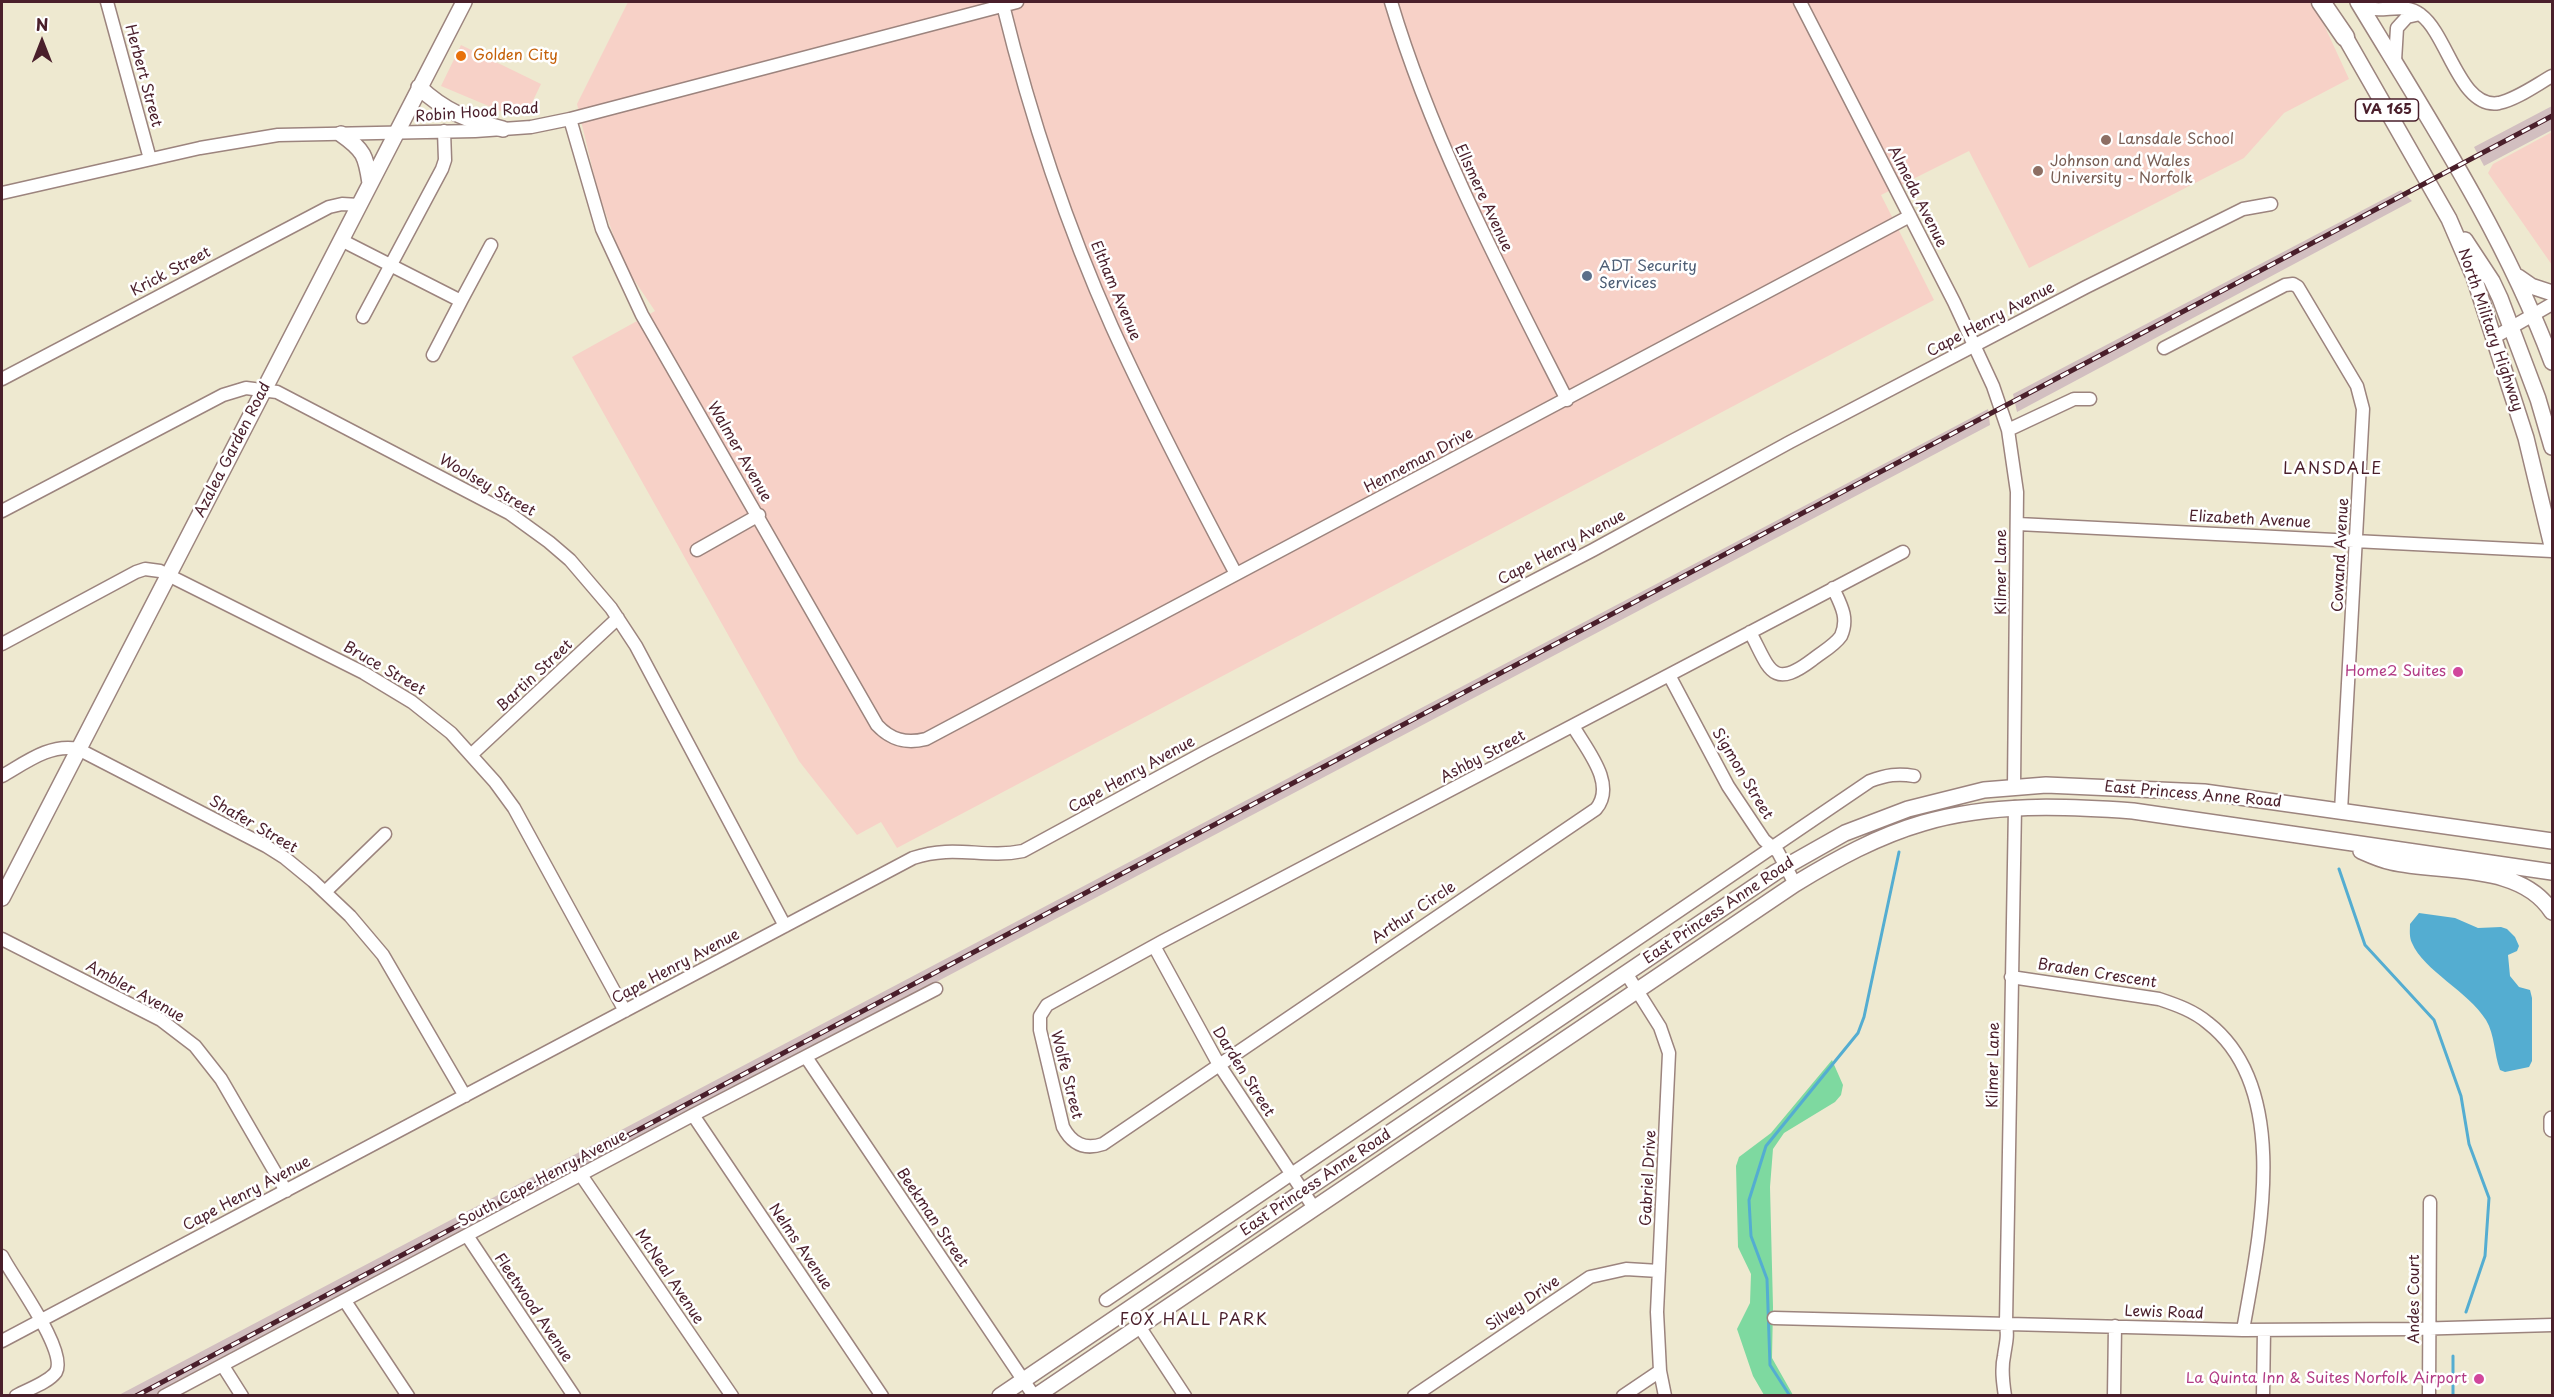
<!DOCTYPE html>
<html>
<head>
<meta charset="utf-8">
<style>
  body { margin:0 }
  #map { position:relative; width:2554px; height:1397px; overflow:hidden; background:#eee9d0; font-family:"Playpen Sans",sans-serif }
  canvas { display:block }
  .frame { position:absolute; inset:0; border:3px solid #4a1f2b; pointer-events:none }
  .north { position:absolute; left:12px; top:12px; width:60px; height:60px; -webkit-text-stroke:4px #fff; paint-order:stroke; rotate:0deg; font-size:16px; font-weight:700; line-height:24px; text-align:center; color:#4a1f2b }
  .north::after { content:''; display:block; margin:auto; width:21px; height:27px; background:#4a1f2b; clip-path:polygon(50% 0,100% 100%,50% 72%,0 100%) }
</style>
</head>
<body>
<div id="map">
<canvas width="2554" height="1397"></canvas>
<div class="frame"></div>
<div class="north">N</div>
</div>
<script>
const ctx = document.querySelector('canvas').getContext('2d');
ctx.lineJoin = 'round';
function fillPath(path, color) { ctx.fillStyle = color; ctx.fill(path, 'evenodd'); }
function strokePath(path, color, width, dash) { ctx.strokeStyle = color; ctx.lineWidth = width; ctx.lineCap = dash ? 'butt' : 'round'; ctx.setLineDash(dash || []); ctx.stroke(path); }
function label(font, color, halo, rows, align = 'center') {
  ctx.font = font + ' "Playpen Sans",sans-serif'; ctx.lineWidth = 5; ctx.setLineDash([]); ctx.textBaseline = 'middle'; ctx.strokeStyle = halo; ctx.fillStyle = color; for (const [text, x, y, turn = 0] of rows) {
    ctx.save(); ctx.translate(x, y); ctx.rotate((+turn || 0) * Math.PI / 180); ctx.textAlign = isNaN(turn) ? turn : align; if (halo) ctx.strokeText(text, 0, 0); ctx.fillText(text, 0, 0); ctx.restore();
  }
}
const built = new Path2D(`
  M 628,2 L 2309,2 L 2319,14 L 2349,79 L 2284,113 L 2244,158 L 2029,268 L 1969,151 L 1881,195 L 1934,300 L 897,848 L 881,822 L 857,835 L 799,761 L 572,357 L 655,311 L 624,265 L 598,192 L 577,104 Z
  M 461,45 L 541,84 L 528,111 L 510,115 L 441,86 Z
  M 2552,132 L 2552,265 L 2488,173 L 2493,164 Z`);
const industrial = new Path2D(`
  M 2552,106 L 2552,130 L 2484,166 L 2474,147 Z
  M 2401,190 L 2412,201 L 2017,412 L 2013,394 Z
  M 1988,409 L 1990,425 L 155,1395 L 117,1396 Z`);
const green = new Path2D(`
  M 1832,1060 L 1843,1085 L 1841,1095 L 1835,1102 L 1784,1133 L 1773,1149 L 1770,1187 L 1773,1307 L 1772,1358 L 1793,1395 L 1764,1395 L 1753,1376 L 1737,1329 L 1750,1303 L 1751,1274 L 1738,1247 L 1736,1166 L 1739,1157 L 1771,1133 Z`);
const water = new Path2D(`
  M 2419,913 L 2455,918 L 2478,928 L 2501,927 L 2507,929 L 2515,937 L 2519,946 L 2517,951 L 2508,955 L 2510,976 L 2519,987 L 2530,990 L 2532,998 L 2532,1061 L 2529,1067 L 2505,1072 L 2500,1070 C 2494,1054 2495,1035 2486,1020 C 2468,991 2424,971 2412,943 C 2409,937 2410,930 2410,924 Z`);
const stream = new Path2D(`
  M 2339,869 L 2365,945 L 2434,1020 L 2461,1096 L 2469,1144 L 2489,1198 L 2485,1256 L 2466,1312
  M 1790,1396 L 1770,1365 L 1767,1279 L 1751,1236 L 1749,1200 L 1766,1146 L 1858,1033 L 1864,1017 L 1899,852
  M 2453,1396 L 2453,1356`);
const minor = new Path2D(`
  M 107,2 L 150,159
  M 1391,2 C 1433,142 1501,270 1567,400
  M 1800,2 L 1954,302 L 1993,386 L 2008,430 L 2017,492 L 2014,787
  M 1003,5 C 1030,115 1066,224 1112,327 C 1150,411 1193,493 1236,574
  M 2360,5 C 2381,16 2402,0 2421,15 C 2448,35 2460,110 2499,103 C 2517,99 2536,85 2552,76
  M 2395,61 L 2397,28 L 2407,17 L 2420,14
  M 570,119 L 602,229 L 642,315 L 877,725 C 891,740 906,744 926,739 L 1910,216
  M 2,193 L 200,148 L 278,135 L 475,131 L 531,127 L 570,119 L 1017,2
  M 341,240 L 461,301 L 433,355
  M 461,301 L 491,245
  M 363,317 L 442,169 L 445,160 L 444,131
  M 2493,338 L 2552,304
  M 2164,348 L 2285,285 L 2293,284 L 2298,287 L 2357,386 L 2363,409 L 2341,811
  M 2,379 L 329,207 L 342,204 L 359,205
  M 2008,430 L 2074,399 L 2090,399
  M 2,511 L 223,395 L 246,388 L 277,392 L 509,513 L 549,542 L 570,560 L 611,608 L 636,646 L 785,926
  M 2018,524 L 2552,551
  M 697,550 L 759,515
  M 1750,632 C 1769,667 1771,691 1812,660 C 1822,652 1834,646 1841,636 C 1849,618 1841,605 1833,588
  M 2,644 L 136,572 L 145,569 L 160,571 L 364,673 L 412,702 L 451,733 L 495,782 L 514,808 L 625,1011
  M 1669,675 L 1728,786 L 1764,840 L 1778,852 L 1795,884
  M 1573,726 C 1586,749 1617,784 1596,809 L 1103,1144 C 1085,1150 1072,1144 1063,1127 L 1040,1030 L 1040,1016 L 1047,1005 L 1163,941 L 1903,552
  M 472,754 L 618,618
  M 2,776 C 25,763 50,743 78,749 L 266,846 L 285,858 L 313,881 L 350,916 L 383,955 L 465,1096
  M 325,892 L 385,834
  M 2,939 L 161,1020 L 195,1046 L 221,1079 L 286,1191
  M 1154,946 L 1218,1063 L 1314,1208
  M 1626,973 L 1660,1027 L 1669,1053 L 1657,1312 L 1660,1371 L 1665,1396
  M 2011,977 L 2159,999 C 2177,1005 2194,1011 2208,1023 C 2293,1089 2259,1239 2243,1330
  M 806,1057 L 1034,1396
  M 693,1115 L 882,1396
  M 581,1175 L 732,1396
  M 468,1237 L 574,1396
  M 2,1256 C 13,1278 68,1351 56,1372 C 48,1383 28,1389 16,1396
  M 1106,1300 L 1870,781 C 1886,775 1898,773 1914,776
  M 345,1301 L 408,1396
  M 1774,1318 L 2243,1330 L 2412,1329 L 2552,1325
  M 1139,1326 L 1185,1396
  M 2,1341 L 913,858 C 955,844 983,859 1023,851 L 1205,752 L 1593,550 L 1790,442 L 2086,287 L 2243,209 L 2271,204
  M 223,1366 L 242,1396
  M 164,1396 L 693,1115 L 936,989
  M 1414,1396 L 1590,1277 L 1626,1269 L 1659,1271
  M 1623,1396 L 1660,1371
  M 2005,1396 C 2003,1383 2001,1369 2004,1356 C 2006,1342 2008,1338 2006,1323 L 2015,807
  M 2114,1396 L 2115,1326
  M 2263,1396 L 2264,1330
  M 2429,1396 L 2430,1202`);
const major = new Path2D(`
  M 2358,2 C 2428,118 2504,234 2552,362
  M 2340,28 L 2449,219 L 2474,277 L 2526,438 L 2552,546
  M 419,87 C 445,112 470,121 503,129
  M 341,134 C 364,150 366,156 370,183
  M 2465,240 L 2492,281 L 2500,298 L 2538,399 L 2552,447
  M 2518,277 L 2531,286 L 2552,293
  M 2361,851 C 2370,855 2381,860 2391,862 C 2443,874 2520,862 2552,912
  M 2,898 L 464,2
  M 2552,1119 L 2552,1129
  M 1000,1396 L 1776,872 L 1845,833 L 1908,809 L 1984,790 L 2046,785 L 2204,792 L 2552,841
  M 1036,1396 L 1795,884 C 1836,859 1878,836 1923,823 C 1992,803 2063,806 2133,811 L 2552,872`);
const highway = new Path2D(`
  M 2321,2 L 2345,37`);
const rail = new Path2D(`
  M 136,1396 L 2552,116`);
const markers = [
  [461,56,6,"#e8710a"],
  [2106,140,6,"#8d6e63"],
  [2038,171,6,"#8d6e63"],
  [1587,276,6,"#5c6f8a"],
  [2458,672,6,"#d1479c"],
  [2479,1379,6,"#d1479c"]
];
const shields = [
  [2387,110,63]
];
const shieldNames = [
  ["VA 165",2387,110]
];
const foodNames = [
  ["Golden City",473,56]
];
const streetNames = [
  ["Herbert Street",143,76,75],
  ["Robin Hood Road",477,113,-4],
  ["Almeda Avenue",1917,197,63],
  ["Ellsmere Avenue",1483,198,65],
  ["Krick Street",171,272,-28],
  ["Eltham Avenue",1115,291,67],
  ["Cape Henry Avenue",1991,320,-28],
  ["North Military Highway",2490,330,71],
  ["Azalea Garden Road",233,450,-63],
  ["Walmer Avenue",739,452,60],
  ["Henneman Drive",1419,461,-28],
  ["Woolsey Street",487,486,30],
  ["Elizabeth Avenue",2250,520,3],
  ["Cape Henry Avenue",1562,548,-28],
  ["Cowand Avenue",2341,555,-87],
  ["Kilmer Lane",2002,572,-90],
  ["Bruce Street",384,669,30],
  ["Bartin Street",535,676,-43],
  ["Ashby Street",1483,757,-28],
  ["Sigmon Street",1742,774,59],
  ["Cape Henry Avenue",1132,775,-29],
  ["East Princess Anne Road",2193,795,5],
  ["Shafer Street",253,825,30],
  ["East Princess Anne Road",1719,911,-34],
  ["Arthur Circle",1414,913,-34],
  ["Cape Henry Avenue",676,967,-28],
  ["Braden Crescent",2097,974,9],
  ["Ambler Avenue",135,992,29],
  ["Kilmer Lane",1994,1065,-89],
  ["Darden Street",1243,1072,58],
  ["Wolfe Street",1066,1075,76],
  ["Gabriel Drive",1649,1178,-87],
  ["South Cape Henry Avenue",543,1179,-28],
  ["East Princess Anne Road",1316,1183,-34],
  ["Cape Henry Avenue",247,1194,-28],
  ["Beekman Street",932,1218,56],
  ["Nelms Avenue",800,1247,56],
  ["McNeal Avenue",669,1277,56],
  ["Andes Court",2415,1299,-90],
  ["Silvey Drive",1523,1304,-34],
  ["Fleetwood Avenue",533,1308,56],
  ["Lewis Road",2164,1313,2]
];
const educationNames = [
  ["Lansdale School",2118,140],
  ["Johnson and Wales",2050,162],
  ["University - Norfolk",2050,179]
];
const serviceNames = [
  ["ADT Security",1599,267],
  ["Services",1599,284]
];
const hotelNames = [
  ["Home2 Suites",2446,672],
  ["La Quinta Inn & Suites Norfolk Airport",2467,1379]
];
const neighbourhoodNames = [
  ["LANSDALE",2333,470],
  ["FOX HALL PARK",1194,1321]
];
fillPath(built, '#f7d1c7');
fillPath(industrial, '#d2bfc0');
fillPath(green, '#7ed9a0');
fillPath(water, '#54add1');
strokePath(stream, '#54add1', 3);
strokePath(minor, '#9c847e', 15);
strokePath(major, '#9c847e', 18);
strokePath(highway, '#9c847e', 21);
strokePath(minor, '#fff', 12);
strokePath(major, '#fff', 15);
strokePath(highway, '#fff', 18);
strokePath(rail, '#4a1f2b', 5);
strokePath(rail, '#fff', 3, [9]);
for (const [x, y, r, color] of markers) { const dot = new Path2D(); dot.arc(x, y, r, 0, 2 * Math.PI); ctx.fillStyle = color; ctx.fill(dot); strokePath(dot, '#fff', 2); }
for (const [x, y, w] of shields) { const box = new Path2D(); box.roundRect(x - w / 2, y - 11, w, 22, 4.5); ctx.fillStyle = '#fff'; ctx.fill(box); strokePath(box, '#4a1f2b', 1.5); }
label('bold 14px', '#4a1f2b', null, shieldNames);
label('15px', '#c56008', '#fff', foodNames, 'left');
label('15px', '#4a1f2b', '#fff', streetNames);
label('15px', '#785e54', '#fff', educationNames, 'left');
label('15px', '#4e5e75', '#fff', serviceNames, 'left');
label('15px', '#b23c85', '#fff', hotelNames, 'right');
ctx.letterSpacing = '1.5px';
label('16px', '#4a1f2b', '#fff', neighbourhoodNames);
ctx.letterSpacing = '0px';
</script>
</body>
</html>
